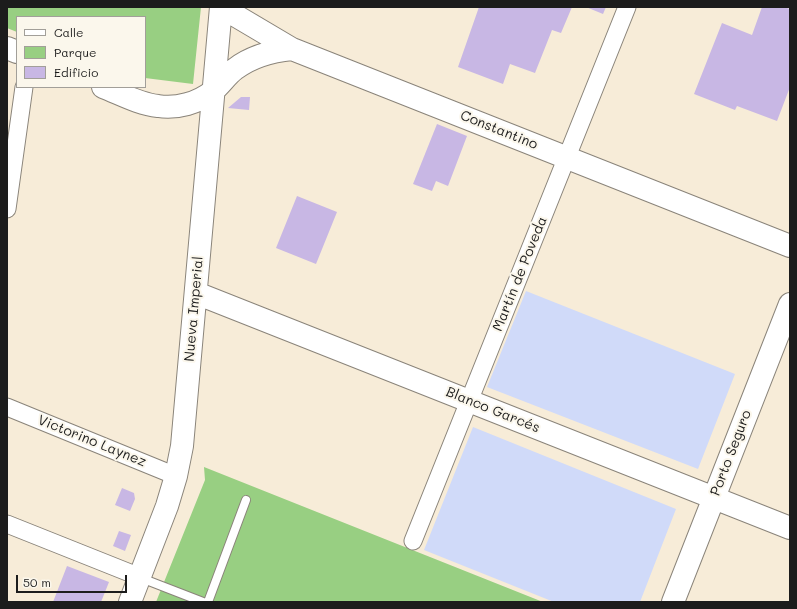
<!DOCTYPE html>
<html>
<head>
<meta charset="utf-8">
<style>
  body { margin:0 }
  #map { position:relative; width:797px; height:609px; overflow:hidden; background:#f7ecd8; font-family:Mali,sans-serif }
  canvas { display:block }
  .frame { position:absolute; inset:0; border:8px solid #1c1c1c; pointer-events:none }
  .legend { position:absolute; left:16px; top:16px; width:130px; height:72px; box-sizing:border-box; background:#fbf7ec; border:1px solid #a29f99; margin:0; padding:5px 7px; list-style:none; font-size:12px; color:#1c1c1c }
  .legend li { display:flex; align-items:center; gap:8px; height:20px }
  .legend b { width:20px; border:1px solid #a29f99 }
  .scale { position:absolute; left:16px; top:575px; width:111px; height:18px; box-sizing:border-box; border:2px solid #1c1c1c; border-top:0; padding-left:5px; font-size:12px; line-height:14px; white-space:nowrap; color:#1c1c1c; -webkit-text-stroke:3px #fbf7ec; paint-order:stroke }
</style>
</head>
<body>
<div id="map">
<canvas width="797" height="609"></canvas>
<div class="frame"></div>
<ul class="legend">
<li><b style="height:5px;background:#fff"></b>Calle</li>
<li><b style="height:11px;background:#98cf82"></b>Parque</li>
<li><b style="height:11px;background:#c8b7e4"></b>Edificio</li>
</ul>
<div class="scale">50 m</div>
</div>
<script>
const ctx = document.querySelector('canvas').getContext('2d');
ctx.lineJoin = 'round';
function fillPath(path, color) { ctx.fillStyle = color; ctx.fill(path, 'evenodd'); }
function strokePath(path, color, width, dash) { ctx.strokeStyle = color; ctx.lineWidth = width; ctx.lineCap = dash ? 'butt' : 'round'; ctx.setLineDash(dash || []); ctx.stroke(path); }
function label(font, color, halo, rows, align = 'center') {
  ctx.font = font + ' Mali,sans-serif'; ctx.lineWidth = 4; ctx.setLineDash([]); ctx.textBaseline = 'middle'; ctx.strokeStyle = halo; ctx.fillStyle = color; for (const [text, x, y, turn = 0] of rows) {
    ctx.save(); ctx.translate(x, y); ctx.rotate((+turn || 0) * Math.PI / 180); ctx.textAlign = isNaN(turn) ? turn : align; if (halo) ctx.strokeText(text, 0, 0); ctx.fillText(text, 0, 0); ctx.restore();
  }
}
const built = new Path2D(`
  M 526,291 L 735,374 L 698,469 L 487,387 Z
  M 473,427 L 676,509 L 640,602 L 554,602 L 424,550 Z`);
const green = new Path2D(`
  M 7,7 L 201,7 L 193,84 L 145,78 L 145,17 L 17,17 L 17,32 L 7,28 Z
  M 204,467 L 543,602 L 156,602 L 205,480 Z`);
const building = new Path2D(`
  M 479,7 L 572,7 L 561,33 L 552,30 L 535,73 L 510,64 L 503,84 L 458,67 Z
  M 586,7 L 606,7 L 603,14 Z
  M 762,7 L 784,7 L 790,9 L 790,87 L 777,121 L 737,106 L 735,110 L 694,94 L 722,23 L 752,35 Z
  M 241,97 L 250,97 L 249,110 L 228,108 Z
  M 437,124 L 467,136 L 448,186 L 436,181 L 432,191 L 413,184 Z
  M 297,196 L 337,212 L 316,264 L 276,248 Z
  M 122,488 L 134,493 L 135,499 L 130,511 L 115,505 Z
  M 119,531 L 131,535 L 125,551 L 113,546 Z
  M 67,566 L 109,582 L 101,602 L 53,602 Z`);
const lane = new Path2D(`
  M 141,578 L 203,602
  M 208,602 L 246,500`);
const street = new Path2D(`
  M 7,209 L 24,87
  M 7,407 L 176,476
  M 7,524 L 140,577
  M 413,541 L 627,7`);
const secondary = new Path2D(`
  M 221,7 L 292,49 L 790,246
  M 7,48 L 17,52
  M 103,87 C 121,94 139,104 158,106 C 177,109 198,103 213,91 C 221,84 227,75 235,69 C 252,56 272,51 292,49
  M 196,293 L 790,528
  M 130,602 L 167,506 L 176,476 L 182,446 L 221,7
  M 673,602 L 790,304`);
const streetNames = [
  ["Constantino",499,130,22],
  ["Martín de Poveda",520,274,-68],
  ["Nueva Imperial",194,309,-85],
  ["Blanco Garcés",493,410,22],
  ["Victorino Laynez",92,441,22],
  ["Porto Seguro",731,453,-69]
];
fillPath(built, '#d0daf9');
fillPath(green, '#98cf82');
fillPath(building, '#c8b7e4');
strokePath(lane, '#8a847a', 10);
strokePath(street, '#8a847a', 19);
strokePath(secondary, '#8a847a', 24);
strokePath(lane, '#fff', 8);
strokePath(street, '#fff', 17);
strokePath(secondary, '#fff', 22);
label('14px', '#1c1c1c', '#fbf7ec', streetNames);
</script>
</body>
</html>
